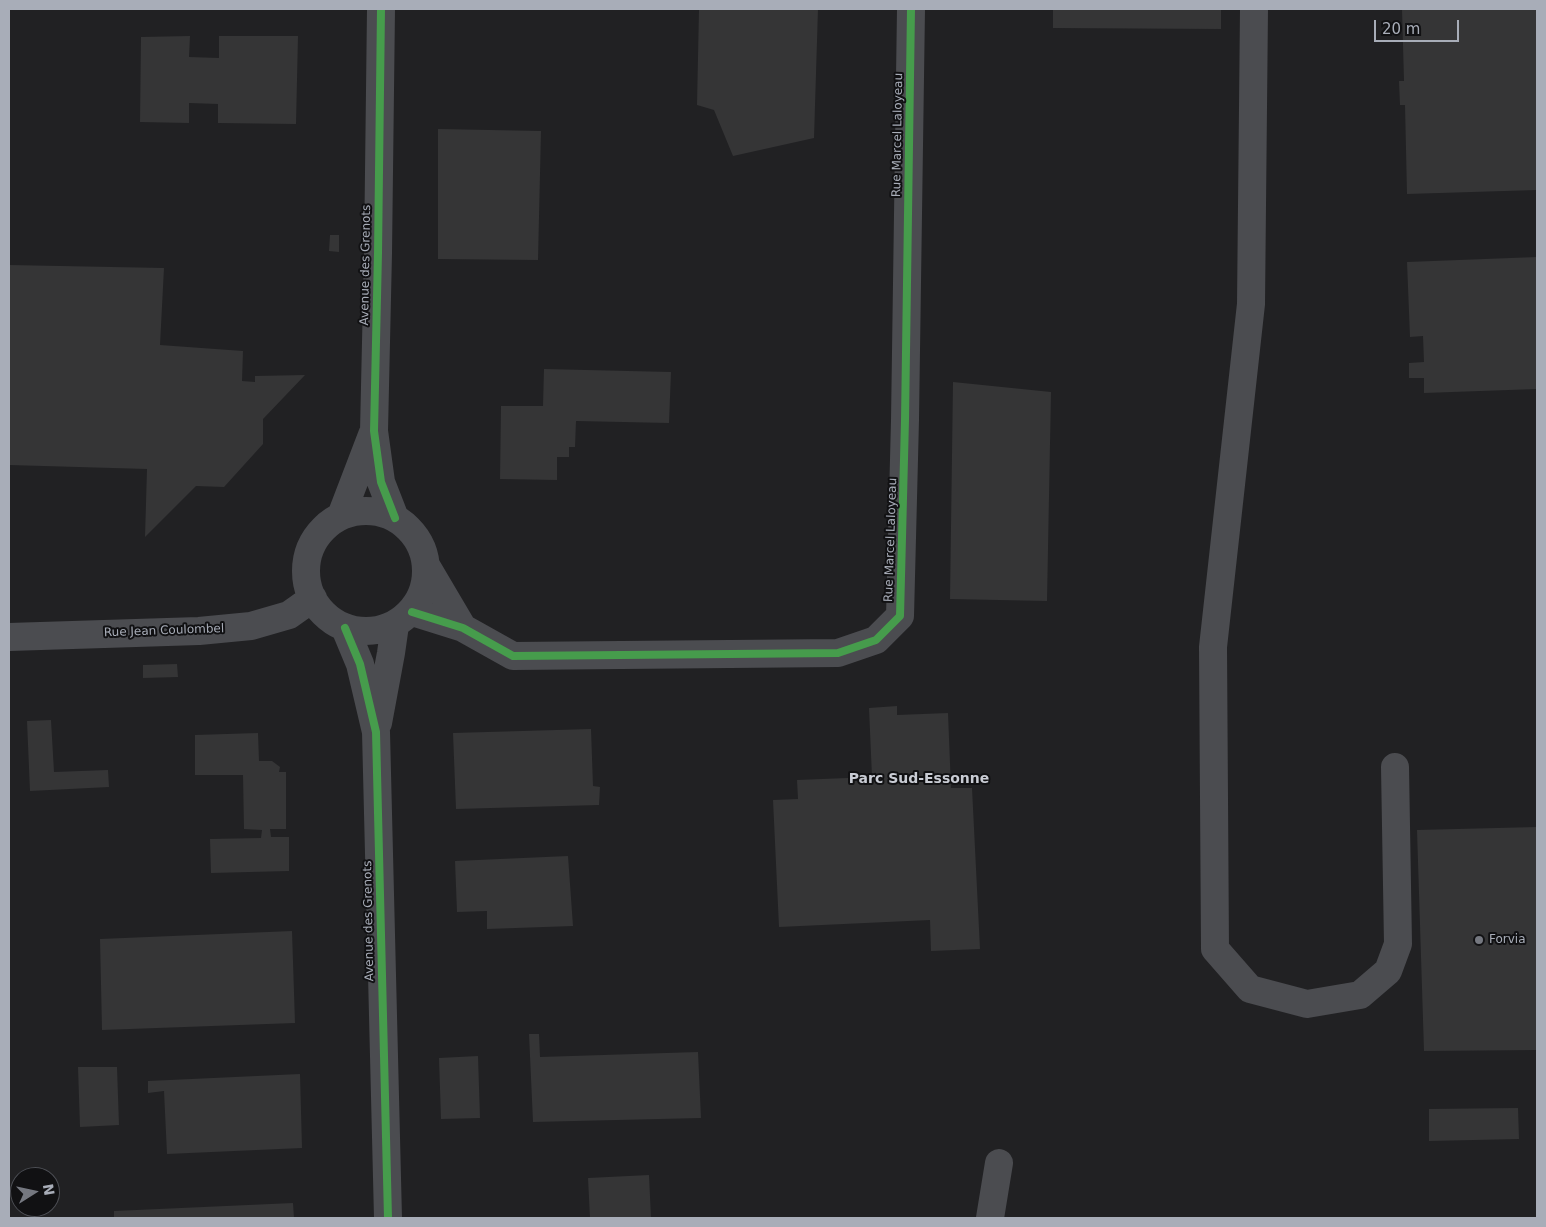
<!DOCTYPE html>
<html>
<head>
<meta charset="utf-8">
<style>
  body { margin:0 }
  #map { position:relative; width:1546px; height:1227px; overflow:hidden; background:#171717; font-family:"DejaVu Sans",sans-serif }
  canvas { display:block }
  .frame { position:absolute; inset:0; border:10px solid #a8adb8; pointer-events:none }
  .north { position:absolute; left:10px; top:1167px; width:50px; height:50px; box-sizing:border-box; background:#111113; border:1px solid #4d4f55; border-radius:50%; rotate:80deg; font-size:14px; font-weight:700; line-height:20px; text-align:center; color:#a8adb8 }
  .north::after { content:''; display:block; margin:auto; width:18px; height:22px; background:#757880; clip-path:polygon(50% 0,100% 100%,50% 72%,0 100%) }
  .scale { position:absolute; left:1374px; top:20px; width:85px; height:22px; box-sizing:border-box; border:2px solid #a8adb8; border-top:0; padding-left:6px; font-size:15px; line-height:18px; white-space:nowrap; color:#a8adb8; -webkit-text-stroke:4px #111113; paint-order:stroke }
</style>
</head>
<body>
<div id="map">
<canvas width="1546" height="1227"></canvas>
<div class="frame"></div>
<div class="north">N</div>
<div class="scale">20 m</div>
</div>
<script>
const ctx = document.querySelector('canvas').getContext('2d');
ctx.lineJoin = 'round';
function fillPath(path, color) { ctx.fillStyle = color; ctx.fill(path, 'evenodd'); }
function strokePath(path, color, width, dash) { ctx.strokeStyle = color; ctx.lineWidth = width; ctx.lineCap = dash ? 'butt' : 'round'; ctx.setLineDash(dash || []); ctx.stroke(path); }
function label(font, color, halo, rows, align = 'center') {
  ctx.font = font + ' "DejaVu Sans",sans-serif'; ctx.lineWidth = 4; ctx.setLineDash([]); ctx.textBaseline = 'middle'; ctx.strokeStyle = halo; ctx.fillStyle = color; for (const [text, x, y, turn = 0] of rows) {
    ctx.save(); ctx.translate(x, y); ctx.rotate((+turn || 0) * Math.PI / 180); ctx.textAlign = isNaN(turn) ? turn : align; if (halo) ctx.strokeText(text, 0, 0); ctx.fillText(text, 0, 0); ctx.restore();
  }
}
const built = new Path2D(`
  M 9,9 L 1537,9 L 1537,1218 L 9,1218 ZM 20,1177 L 50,1177 L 50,1207 L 20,1207 Z`);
const building = new Path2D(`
  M 699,9 L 818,9 L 814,138 L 733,156 L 714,110 L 697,105 Z
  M 1053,9 L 1221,9 L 1221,29 L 1053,28 Z
  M 1402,9 L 1537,9 L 1537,190 L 1407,194 L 1405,105 L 1400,105 L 1399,81 L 1404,81 Z
  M 190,36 L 189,57 L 219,58 L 219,36 L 298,36 L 296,124 L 218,123 L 218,104 L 189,103 L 189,123 L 140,122 L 141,37 Z
  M 438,129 L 541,131 L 538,260 L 438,259 Z
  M 330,235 L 339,235 L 339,252 L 329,251 Z
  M 1537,257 L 1537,389 L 1424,393 L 1424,378 L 1409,378 L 1409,363 L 1424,362 L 1423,336 L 1410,337 L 1407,262 Z
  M 9,265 L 164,268 L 160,345 L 243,351 L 242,381 L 255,382 L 255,376 L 305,375 L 263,419 L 263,444 L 224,487 L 196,486 L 145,537 L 147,469 L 9,465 Z
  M 544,369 L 671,372 L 669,423 L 576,421 L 575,447 L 569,447 L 569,457 L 557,457 L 557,480 L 500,479 L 501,406 L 543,406 Z
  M 953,382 L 1051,392 L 1047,601 L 950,599 Z
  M 177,664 L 178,677 L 143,678 L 143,665 Z
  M 897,706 L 897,715 L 948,713 L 951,788 L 972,788 L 980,949 L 931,951 L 930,920 L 779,927 L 773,800 L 798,799 L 797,780 L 872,777 L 869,708 Z
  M 51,720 L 54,772 L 108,770 L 109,787 L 30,791 L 27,721 Z
  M 591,729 L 593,786 L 600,787 L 599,805 L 456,809 L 453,733 Z
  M 258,733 L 259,761 L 272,761 L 280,767 L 279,772 L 286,772 L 286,829 L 270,829 L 271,837 L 289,837 L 289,871 L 211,873 L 210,839 L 261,838 L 262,830 L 244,829 L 243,775 L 195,775 L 195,735 Z
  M 1537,827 L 1537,1050 L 1424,1051 L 1417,830 Z
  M 568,856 L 573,926 L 487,929 L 487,911 L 457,912 L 455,861 Z
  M 292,931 L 295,1023 L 102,1030 L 100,939 Z
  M 529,1034 L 539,1034 L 540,1057 L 698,1052 L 701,1118 L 533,1122 Z
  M 478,1056 L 480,1118 L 441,1119 L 439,1058 Z
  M 78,1067 L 117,1067 L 119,1125 L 80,1127 Z
  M 300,1074 L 302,1148 L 167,1154 L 164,1091 L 148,1093 L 148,1081 Z
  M 1518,1108 L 1519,1139 L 1429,1141 L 1429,1109 Z
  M 649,1175 L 651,1218 L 590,1218 L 588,1178 Z
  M 293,1203 L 294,1218 L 114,1218 L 114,1211 Z`);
const minor = new Path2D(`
  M 381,9 L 378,253 L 374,431 L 381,482 L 395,518
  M 1254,9 L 1251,304 L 1213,647 L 1215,949 L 1250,989 L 1307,1004 L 1360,995 L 1388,971 L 1398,944 L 1395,767
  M306 571a60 60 0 1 1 120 0a60 60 0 1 1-120 0Z
  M 341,516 L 372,435
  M 427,567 L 463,628
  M 412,612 L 463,628 L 513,656 L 838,653 L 876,640 L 900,616 L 905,420 L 911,9
  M 345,628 L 360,664 L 376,732 L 388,1218
  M 9,637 L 199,631 L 251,626 L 289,615 L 313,598
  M 378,723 L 391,653 L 395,625
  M 990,1218 L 999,1163`);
const cycleway = new Path2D(`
  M 381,9 L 378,253 L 374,431 L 381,482 L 395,518
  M 412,612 L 463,628 L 513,656 L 838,653 L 876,640 L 900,616 L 905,420 L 911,9
  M 345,628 L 360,664 L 376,732 L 388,1218`);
const markers = [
  [1479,940,5,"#757880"]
];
const streetNames = [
  ["Rue Marcel Laloyeau",898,135,-89],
  ["Avenue des Grenots",366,265,-89],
  ["Rue Marcel Laloyeau",891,540,-88],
  ["Rue Jean Coulombel",164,631,-2],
  ["Avenue des Grenots",369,921,-91]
];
const poiNames = [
  ["Forvia",1489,940]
];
const neighbourhoodNames = [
  ["Parc Sud-Essonne",919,779]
];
fillPath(built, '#212123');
fillPath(building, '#353536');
strokePath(minor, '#4b4c50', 28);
strokePath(cycleway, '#469c4c', 8);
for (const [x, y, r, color] of markers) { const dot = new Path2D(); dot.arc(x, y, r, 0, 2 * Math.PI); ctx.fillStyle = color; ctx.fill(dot); strokePath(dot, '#111113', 2); }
label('12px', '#a8adb8', '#111113', streetNames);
label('12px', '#a8adb8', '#111113', poiNames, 'left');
label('bold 14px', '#c9ccd4', '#111113', neighbourhoodNames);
</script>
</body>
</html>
